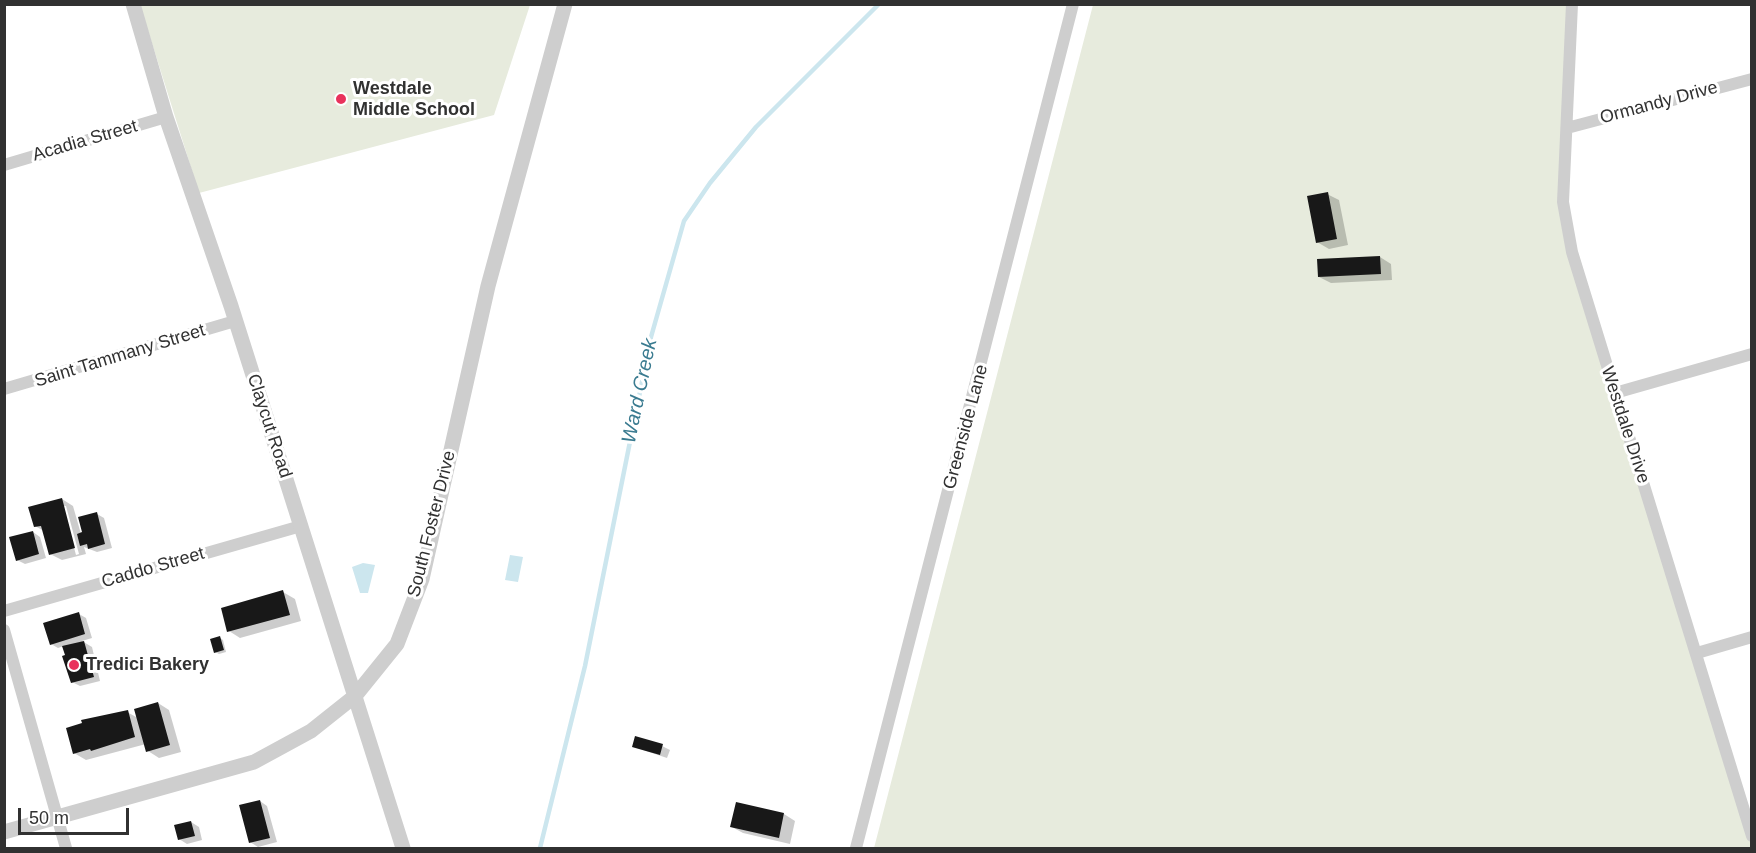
<!DOCTYPE html>
<html>
<head>
<meta charset="utf-8">
<style>
  body { margin:0 }
  #map { position:relative; width:1756px; height:853px; overflow:hidden; background:#fff; font-family:Helvetica,sans-serif }
  canvas { display:block }
  .frame { position:absolute; inset:0; border:6px solid #313131; pointer-events:none }
  .scale { position:absolute; left:18px; top:808px; width:111px; height:27px; box-sizing:border-box; border:3px solid #313131; border-top:0; padding-left:8px; font-size:18px; line-height:21px; white-space:nowrap; color:#313131; -webkit-text-stroke:4px #fff; paint-order:stroke }
</style>
</head>
<body>
<div id="map">
<canvas width="1756" height="853"></canvas>
<div class="frame"></div>
<div class="scale">50 m</div>
</div>
<script>
const ctx = document.querySelector('canvas').getContext('2d');
ctx.lineJoin = 'round';
function fillPath(path, color) { ctx.fillStyle = color; ctx.fill(path, 'evenodd'); }
function strokePath(path, color, width, dash) { ctx.strokeStyle = color; ctx.lineWidth = width; ctx.lineCap = dash ? 'butt' : 'round'; ctx.setLineDash(dash || []); ctx.stroke(path); }
function label(font, color, halo, rows, align = 'center') {
  ctx.font = font + ' Helvetica,sans-serif'; ctx.lineWidth = 6; ctx.setLineDash([]); ctx.textBaseline = 'middle'; ctx.strokeStyle = halo; ctx.fillStyle = color; for (const [text, x, y, turn = 0] of rows) {
    ctx.save(); ctx.translate(x, y); ctx.rotate((+turn || 0) * Math.PI / 180); ctx.textAlign = isNaN(turn) ? turn : align; if (halo) ctx.strokeText(text, 0, 0); ctx.fillText(text, 0, 0); ctx.restore();
  }
}
const green = new Path2D(`
  M 140,5 L 530,5 L 494,115 L 199,193 Z
  M 1093,5 L 1573,5 L 1563,202 L 1751,839 L 1751,848 L 874,848 Z`);
const water = new Path2D(`
  M 510,555 L 523,557 L 518,582 L 505,580 Z
  M 363,563 L 375,565 L 368,593 L 360,593 L 352,567 Z`);
const shadow = new Path2D(`
  M 1327,194 L 1339,200 L 1348,245 L 1329,249 L 1317,242 Z
  M 1380,257 L 1391,264 L 1392,280 L 1331,283 L 1319,277 Z
  M 62,499 L 73,506 L 81,534 L 97,514 L 104,518 L 112,548 L 97,552 L 84,547 L 86,554 L 62,560 L 50,554 L 44,531 L 35,526 ZM 63,506 L 66,506 L 79,554 L 76,555 Z
  M 33,532 L 40,537 L 46,558 L 25,564 L 17,560 Z
  M 283,592 L 295,599 L 301,621 L 240,638 L 229,631 Z
  M 79,614 L 86,618 L 92,638 L 82,641 L 92,647 L 100,681 L 80,686 L 72,682 L 64,646 L 58,648 L 51,644 Z
  M 220,638 L 223,640 L 226,652 L 219,654 L 215,652 Z
  M 158,703 L 169,710 L 181,752 L 159,758 L 148,751 L 146,744 L 86,760 L 74,753 L 127,712 L 138,718 Z
  M 662,746 L 670,750 L 667,758 L 634,747 Z
  M 260,801 L 267,806 L 277,842 L 258,847 L 250,842 Z
  M 737,803 L 784,814 L 795,821 L 790,844 L 743,833 L 732,827 Z
  M 191,822 L 199,827 L 202,840 L 187,844 L 179,839 Z`);
const stream = new Path2D(`
  M 540,848 L 585,666 L 651,337 L 684,221 L 710,183 L 756,127 L 879,4`);
const building = new Path2D(`
  M 1328,192 L 1337,239 L 1316,243 L 1307,196 Z
  M 1380,256 L 1381,274 L 1318,277 L 1317,259 Z
  M 62,498 L 75,548 L 49,555 L 41,526 L 34,527 L 28,507 Z
  M 97,512 L 105,544 L 88,549 L 87,544 L 80,546 L 77,534 L 82,532 L 78,517 Z
  M 33,531 L 39,554 L 16,561 L 9,537 Z
  M 283,590 L 290,615 L 227,632 L 221,608 Z
  M 79,612 L 85,634 L 50,645 L 43,623 Z
  M 220,636 L 224,650 L 214,653 L 210,639 Z
  M 84,641 L 94,677 L 71,683 L 62,656 L 65,655 L 62,646 Z
  M 158,702 L 170,745 L 146,752 L 134,709 Z
  M 128,710 L 135,737 L 91,751 L 90,749 L 73,754 L 66,728 L 82,723 L 81,720 Z
  M 635,736 L 663,744 L 660,755 L 632,747 Z
  M 260,800 L 270,838 L 249,843 L 239,805 Z
  M 736,802 L 784,813 L 779,838 L 730,827 Z
  M 191,821 L 195,836 L 178,840 L 174,825 Z`);
const minor = new Path2D(`
  M 1572,4 L 1563,202 L 1572,252 L 1752,836
  M 1567,128 L 1752,79
  M 4,165 L 166,117
  M 4,389 L 235,321
  M 1615,393 L 1752,354
  M 4,611 L 301,526
  M 4,630 L 66,848
  M 1697,653 L 1752,637
  M 856,848 L 1073,4`);
const tertiary = new Path2D(`
  M 133,4 L 166,117 L 231,306 L 403,848
  M 4,832 L 254,762 L 311,731 L 355,696 L 397,644 L 422,579 L 488,286 L 565,4`);
const markers = [
  [341,99,6,"#e9325c"],
  [74,665,6,"#e9325c"]
];
const poiNames = [
  ["Westdale",353,89],
  ["Middle School",353,110],
  ["Tredici Bakery",86,665]
];
const streetNames = [
  ["Ormandy Drive",1659,103,-15],
  ["Acadia Street",85,141,-16],
  ["Saint Tammany Street",120,356,-17],
  ["Westdale Drive",1625,425,72],
  ["Claycut Road",269,426,72],
  ["Greenside Lane",966,427,-75],
  ["South Foster Drive",432,524,-76],
  ["Caddo Street",153,568,-16]
];
const waterNames = [
  ["Ward Creek",640,391,-78]
];
fillPath(green, '#e7ebdd');
fillPath(water, '#cce6ee');
fillPath(shadow, '#0003');
strokePath(stream, '#cce6ee', 4.5);
fillPath(building, '#181818');
strokePath(minor, '#cecece', 12);
strokePath(tertiary, '#cecece', 15);
for (const [x, y, r, color] of markers) { const dot = new Path2D(); dot.arc(x, y, r, 0, 2 * Math.PI); ctx.fillStyle = color; ctx.fill(dot); strokePath(dot, '#fff', 2); }
label('bold 18px', '#313131', '#fff', poiNames, 'left');
label('18px', '#313131', '#fff', streetNames);
label('italic 20px', '#3a7b90', '#fff', waterNames);
</script>
</body>
</html>
